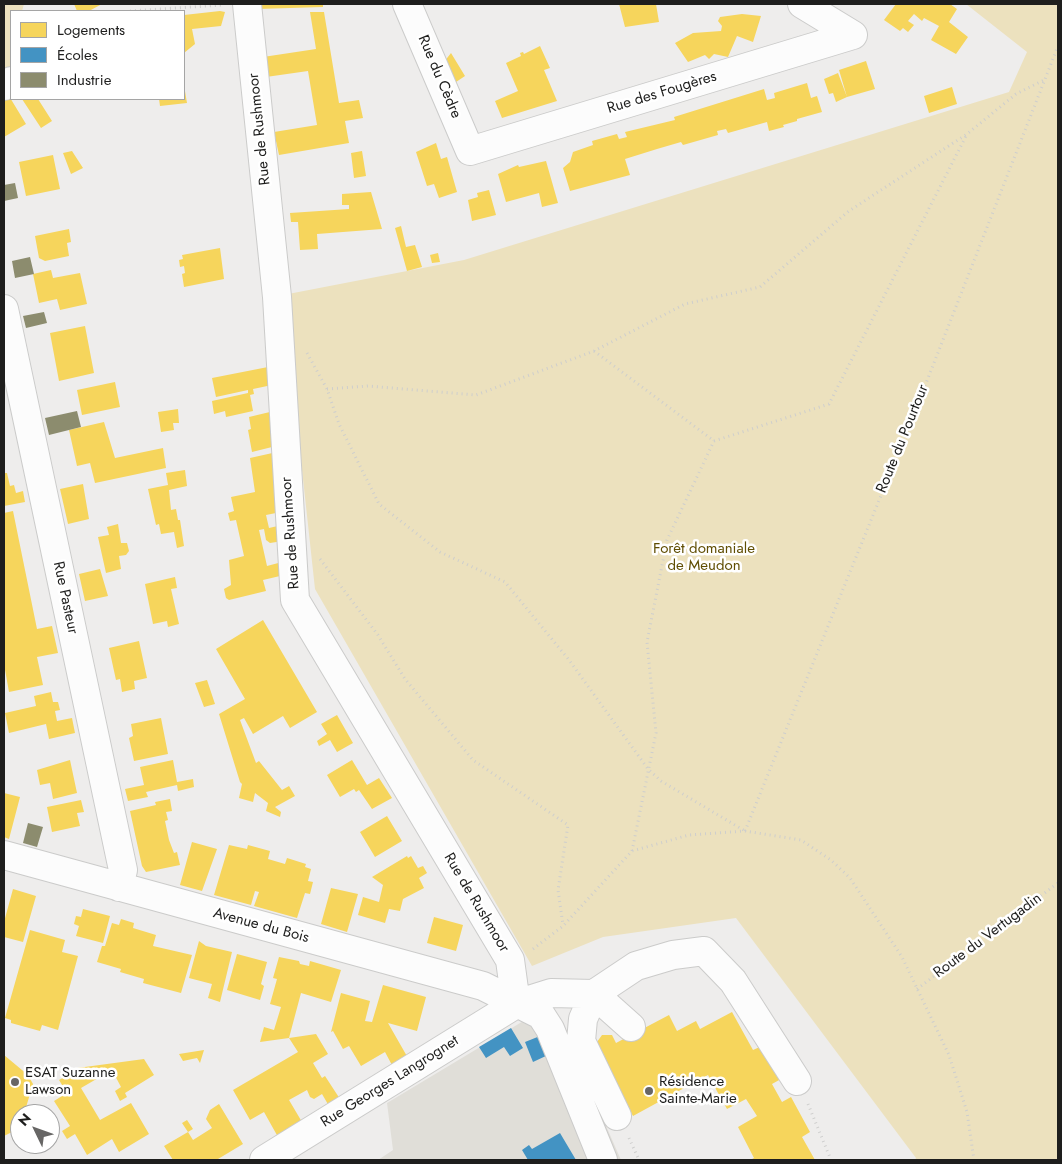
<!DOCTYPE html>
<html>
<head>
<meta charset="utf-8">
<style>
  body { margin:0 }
  #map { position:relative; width:1062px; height:1164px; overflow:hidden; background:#eeedec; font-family:Jost,sans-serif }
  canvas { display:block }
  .frame { position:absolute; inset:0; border:5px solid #1e1e1d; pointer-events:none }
  .legend { position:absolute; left:10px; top:10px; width:175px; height:90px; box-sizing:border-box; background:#fff; border:1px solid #a5a5a5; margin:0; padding:6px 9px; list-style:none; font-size:15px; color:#1e1e1d }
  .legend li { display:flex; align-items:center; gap:10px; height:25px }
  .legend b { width:25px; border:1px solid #a5a5a5 }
  .north { position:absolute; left:10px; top:1104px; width:50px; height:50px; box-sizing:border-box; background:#fff; border:1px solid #a5a5a5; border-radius:50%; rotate:312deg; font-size:14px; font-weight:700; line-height:20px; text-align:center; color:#1e1e1d }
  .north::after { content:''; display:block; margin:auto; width:18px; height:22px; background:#676665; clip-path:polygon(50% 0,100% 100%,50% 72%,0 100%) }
</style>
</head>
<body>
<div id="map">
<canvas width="1062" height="1164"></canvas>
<div class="frame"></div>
<ul class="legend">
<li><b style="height:14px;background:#f6d55c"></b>Logements</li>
<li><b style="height:14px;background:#4393c3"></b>Écoles</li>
<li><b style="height:14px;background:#8c8c6e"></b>Industrie</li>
</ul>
<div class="north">N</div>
</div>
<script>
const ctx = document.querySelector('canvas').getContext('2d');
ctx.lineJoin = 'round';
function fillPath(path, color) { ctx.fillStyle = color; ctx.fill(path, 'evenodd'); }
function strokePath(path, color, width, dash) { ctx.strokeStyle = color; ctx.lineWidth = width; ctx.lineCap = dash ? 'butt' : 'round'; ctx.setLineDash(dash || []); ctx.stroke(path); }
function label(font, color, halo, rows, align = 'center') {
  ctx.font = font + ' Jost,sans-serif'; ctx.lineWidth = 5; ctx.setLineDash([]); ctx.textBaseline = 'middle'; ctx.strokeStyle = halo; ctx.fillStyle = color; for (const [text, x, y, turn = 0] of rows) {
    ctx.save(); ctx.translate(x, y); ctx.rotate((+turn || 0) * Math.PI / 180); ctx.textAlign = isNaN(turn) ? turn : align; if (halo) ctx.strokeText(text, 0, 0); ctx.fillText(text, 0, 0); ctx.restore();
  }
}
const built = new Path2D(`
  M 550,1005 L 561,1023 L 621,1160 L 378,1160 L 393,1150 L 387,1103 Z`);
const green = new Path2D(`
  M 4,4 L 24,4 L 22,11 L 11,11 L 11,80 L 4,84 Z
  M 966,4 L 1058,4 L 1058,1160 L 915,1160 L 916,1158 L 736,918 L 603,937 L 532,966 L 315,589 L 283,295 L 464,260 L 1009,92 L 1027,52 Z`);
const homes = new Path2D(`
  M 74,4 L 102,4 L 89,11 L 77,11 Z
  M 255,4 L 323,4 L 323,7 L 257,9 Z
  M 619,4 L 656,4 L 659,22 L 625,27 Z
  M 896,4 L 950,4 L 957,9 L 949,22 L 968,37 L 956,54 L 931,40 L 939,26 L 924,18 L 922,21 L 914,14 L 908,21 L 914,25 L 908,32 L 903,28 L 900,31 L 884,20 Z
  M 220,11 L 225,12 L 221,26 L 192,29 L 195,44 L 184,53 L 184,15 Z
  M 310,12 L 324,12 L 339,103 L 359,100 L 363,118 L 345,121 L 349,143 L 279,155 L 274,132 L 317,125 L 308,71 L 266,77 L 263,57 L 316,49 Z
  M 742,14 L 761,16 L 753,42 L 737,36 L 728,57 L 714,54 L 709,59 L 705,55 L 688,62 L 675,43 L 693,33 L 721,31 L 722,26 L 718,21 L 720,17 Z
  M 540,46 L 550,68 L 544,70 L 557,101 L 502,118 L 495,101 L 518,91 L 506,63 L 521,56 L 520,53 L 523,52 L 524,54 Z
  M 451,53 L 465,76 L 456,82 L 444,62 Z
  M 866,61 L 875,89 L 847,97 L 839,70 Z
  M 838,73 L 847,97 L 836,102 L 833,93 L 829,94 L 824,79 Z
  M 807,83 L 811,98 L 817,96 L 822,112 L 797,119 L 797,121 L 783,125 L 784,127 L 769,131 L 767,122 L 728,133 L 726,129 L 717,131 L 718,135 L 683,145 L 681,142 L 657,149 L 625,159 L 630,175 L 570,191 L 563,168 L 570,162 L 573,152 L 593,145 L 592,141 L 617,134 L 619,139 L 627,137 L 625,132 L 675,120 L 674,117 L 764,89 L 767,100 L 775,98 L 774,93 Z
  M 184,85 L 187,103 L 160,106 L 159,99 L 184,99 Z
  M 952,87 L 957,104 L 929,113 L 924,96 Z
  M 9,96 L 26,124 L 4,137 L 4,99 Z
  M 22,99 L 38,99 L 52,121 L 41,128 Z
  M 436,143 L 441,159 L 447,157 L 457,192 L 439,198 L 434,184 L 427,186 L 416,152 Z
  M 72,151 L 83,168 L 71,174 L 63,153 Z
  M 362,151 L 366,176 L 354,178 L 351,153 Z
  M 53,155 L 60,189 L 26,196 L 19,162 Z
  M 546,161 L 558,203 L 542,207 L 539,193 L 506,202 L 498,174 L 518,165 L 519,167 Z
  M 489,190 L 496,215 L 472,221 L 468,200 L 478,197 L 477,193 Z
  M 371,192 L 382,229 L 317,234 L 318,249 L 300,250 L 298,222 L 291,222 L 290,213 L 349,209 L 349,205 L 342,205 L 342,194 Z
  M 401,226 L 406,247 L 415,245 L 422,267 L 407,271 L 395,228 Z
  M 69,229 L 71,242 L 67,243 L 69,256 L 45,261 L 39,258 L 35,236 Z
  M 220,248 L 224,279 L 184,287 L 182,274 L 185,273 L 184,266 L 180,267 L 179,260 L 183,259 L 182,255 Z
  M 438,253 L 440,262 L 432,263 L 430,255 Z
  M 51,270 L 53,278 L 80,273 L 87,304 L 60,310 L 57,299 L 39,303 L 33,274 Z
  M 85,326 L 94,373 L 59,381 L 50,333 Z
  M 268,367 L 272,385 L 253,389 L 254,394 L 250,395 L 253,411 L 226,417 L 225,411 L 214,414 L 212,401 L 248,393 L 248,390 L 216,397 L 212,378 Z
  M 115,382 L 120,407 L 82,415 L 77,390 Z
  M 178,409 L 179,423 L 173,423 L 174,430 L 161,432 L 158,412 Z
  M 274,411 L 276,446 L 252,452 L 248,430 L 251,429 L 249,417 Z
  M 104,422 L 115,458 L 163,448 L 166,468 L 95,483 L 90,463 L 77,466 L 69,430 Z
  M 277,452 L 281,512 L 266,515 L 269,528 L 282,525 L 283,541 L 270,543 L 266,540 L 264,529 L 259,530 L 267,566 L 282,562 L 280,576 L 263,580 L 266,591 L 229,600 L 226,598 L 224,589 L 231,585 L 229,560 L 244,556 L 236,520 L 230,521 L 228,513 L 234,511 L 231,497 L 255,492 L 250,458 Z
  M 185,470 L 187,486 L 169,490 L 171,510 L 176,509 L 178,520 L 180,520 L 184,546 L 177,548 L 174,532 L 161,534 L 159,524 L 156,525 L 148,489 L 168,485 L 166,473 Z
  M 4,473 L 7,473 L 10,486 L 14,485 L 16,493 L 23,491 L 25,502 L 4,506 Z
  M 83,484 L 89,519 L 68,524 L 60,489 Z
  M 13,511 L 37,629 L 52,626 L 58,653 L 37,657 L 43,685 L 9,692 L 4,664 L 4,513 Z
  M 118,524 L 121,543 L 127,543 L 129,551 L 126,555 L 119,556 L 121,569 L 106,573 L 98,537 L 109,535 L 107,527 Z
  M 100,569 L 108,596 L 85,601 L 79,574 Z
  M 175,577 L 177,588 L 171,589 L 179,624 L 168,627 L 167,621 L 153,624 L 145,584 Z
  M 263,620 L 317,712 L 290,728 L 283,716 L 253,734 L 244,718 L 240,720 L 256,763 L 259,761 L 282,790 L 289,786 L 295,796 L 275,807 L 281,812 L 280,817 L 266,811 L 268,803 L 255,793 L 253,802 L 239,798 L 242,784 L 240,782 L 219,714 L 245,699 L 216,649 Z
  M 139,641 L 147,678 L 134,681 L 135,689 L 122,692 L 120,679 L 116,680 L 109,648 Z
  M 207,680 L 215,704 L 204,707 L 195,683 Z
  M 51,692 L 53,702 L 58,702 L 60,710 L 55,711 L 57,721 L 72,718 L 75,733 L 49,739 L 46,724 L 9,733 L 5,713 L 36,706 L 34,696 Z
  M 337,715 L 353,743 L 337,752 L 330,740 L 319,746 L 317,741 L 327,734 L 321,724 Z
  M 161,718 L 168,754 L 134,761 L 129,738 L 133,736 L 131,724 Z
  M 70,760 L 77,793 L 53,799 L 50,783 L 40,785 L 37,770 Z
  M 173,760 L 177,782 L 193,779 L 194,787 L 178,791 L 177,785 L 146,792 L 148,797 L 128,801 L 125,789 L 144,785 L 140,767 Z
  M 352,760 L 367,785 L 379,778 L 392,798 L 372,809 L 359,790 L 356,792 L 354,789 L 340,797 L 327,775 Z
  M 4,793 L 20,797 L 9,839 L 4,837 Z
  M 170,799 L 172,811 L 166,812 L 168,820 L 165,821 L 169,840 L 174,853 L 177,852 L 180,865 L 146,872 L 142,866 L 130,811 L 156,805 L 155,802 Z
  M 81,800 L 84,812 L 77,813 L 80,826 L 52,832 L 47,807 Z
  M 387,816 L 402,841 L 375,857 L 360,832 Z
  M 192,842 L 217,849 L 202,891 L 180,885 Z
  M 229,845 L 247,849 L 248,845 L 270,851 L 268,859 L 285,864 L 287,858 L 306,864 L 305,867 L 311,869 L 308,881 L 313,882 L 310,894 L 305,893 L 297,918 L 254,906 L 259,892 L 255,891 L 251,905 L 214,895 Z
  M 407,856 L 408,858 L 411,856 L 418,868 L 423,866 L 427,873 L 419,878 L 424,888 L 403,899 L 400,911 L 389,909 L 385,923 L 358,915 L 363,897 L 379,902 L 383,885 L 372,877 Z
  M 331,888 L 358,894 L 347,932 L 321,924 Z
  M 13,889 L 36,896 L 23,942 L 4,937 L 4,922 Z
  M 83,909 L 110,916 L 103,943 L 76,936 L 79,926 L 74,924 L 76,916 L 81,917 Z
  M 434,917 L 463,925 L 456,951 L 427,943 Z
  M 121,919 L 134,923 L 133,928 L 156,935 L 153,946 L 192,955 L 181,993 L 143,983 L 144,979 L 120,972 L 121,969 L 97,962 L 102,946 L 105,946 L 112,923 L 119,925 Z
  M 30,930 L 65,940 L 62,952 L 78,956 L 58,1030 L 42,1025 L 40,1031 L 11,1023 L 11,1020 L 5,1018 Z
  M 199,941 L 206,946 L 232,952 L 220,1002 L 208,998 L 212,984 L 189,978 Z
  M 237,954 L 267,962 L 261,984 L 264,986 L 260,1000 L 227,990 Z
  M 279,957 L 299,961 L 300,964 L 309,966 L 310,961 L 341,970 L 331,1002 L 301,993 L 289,1038 L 260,1042 L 264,1027 L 274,1030 L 281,1007 L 270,1004 L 277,979 L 273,978 Z
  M 383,985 L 426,997 L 417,1031 L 388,1023 L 408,1058 L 393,1067 L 385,1052 L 361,1066 L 349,1046 L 343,1049 L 333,1031 L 331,1032 L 341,993 L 370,1001 L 365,1021 L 372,1022 Z
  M 732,1012 L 753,1050 L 762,1046 L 781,1079 L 772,1084 L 782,1102 L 791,1097 L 810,1132 L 802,1137 L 815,1160 L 750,1160 L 754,1158 L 738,1127 L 757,1116 L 746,1099 L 727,1109 L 708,1075 L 633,1116 L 596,1048 L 597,1042 L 602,1035 L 612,1035 L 616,1043 L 669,1015 L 677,1031 L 696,1021 L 700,1029 Z
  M 316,1034 L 328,1054 L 313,1063 L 322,1078 L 325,1076 L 340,1099 L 329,1106 L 322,1094 L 314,1099 L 310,1097 L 307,1090 L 289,1100 L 302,1122 L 278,1137 L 264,1112 L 250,1120 L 233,1090 L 298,1052 L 289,1038 Z
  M 204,1050 L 200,1063 L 197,1058 L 183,1061 L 179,1054 Z
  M 4,1055 L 28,1075 L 33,1084 L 24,1114 L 20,1114 L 19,1131 L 14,1123 L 12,1132 L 4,1136 Z
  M 144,1059 L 154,1075 L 125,1093 L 127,1097 L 120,1101 L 115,1091 L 121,1087 L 112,1070 L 81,1088 L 100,1120 L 131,1103 L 149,1134 L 119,1152 L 112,1139 L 87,1155 L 75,1134 L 67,1139 L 62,1131 L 70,1126 L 54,1101 L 67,1093 L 59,1080 L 72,1073 L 70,1069 Z
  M 219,1104 L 243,1144 L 218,1159 L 219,1160 L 173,1160 L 164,1146 L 188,1132 L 193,1140 L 212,1128 L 206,1119 L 210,1110 Z
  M 187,1120 L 193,1129 L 188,1132 L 182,1123 Z`);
const schools = new Path2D(`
  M 511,1028 L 523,1048 L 510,1056 L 504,1047 L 486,1058 L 479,1047 Z
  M 540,1036 L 548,1055 L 533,1062 L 525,1042 Z
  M 560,1133 L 576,1160 L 528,1160 L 522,1150 L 529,1145 L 532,1149 Z`);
const industry = new Path2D(`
  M 15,183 L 18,198 L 4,201 L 4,185 Z
  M 30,257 L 34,274 L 15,278 L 12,261 Z
  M 44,312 L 47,323 L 26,328 L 23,316 Z
  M 77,411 L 81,427 L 49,435 L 45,418 Z
  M 28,823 L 43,827 L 37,847 L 23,843 Z`);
const path = new Path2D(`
  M 130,11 L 222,5
  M 594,351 L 714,441 L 829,404 L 966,136
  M 307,353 L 327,389 L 339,424 L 379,504 L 440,552 L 505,582 L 569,660 L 648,769 L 661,781 L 745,831
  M 327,389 L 368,386 L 476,395 L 594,351 L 685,304 L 760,287 L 849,211 L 967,134 L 1016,94 L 1044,80
  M 320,559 L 378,635 L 405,679 L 473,760 L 568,825 L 558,890 L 563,925
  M 745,831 L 912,419 L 1058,46
  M 632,851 L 656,733 L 647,642 L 667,540 L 714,441
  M 533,949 L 563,926 L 632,851 L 689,835 L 745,831 L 801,840 L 831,860 L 850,878 L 902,957 L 949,1055 L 967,1112 L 974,1160
  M 917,989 L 1058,883
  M 808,1104 L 831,1160
  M 629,1138 L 639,1160`);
const minor = new Path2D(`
  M 247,4 L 277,297 L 295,600 L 510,960 L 516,1004
  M 407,4 L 470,151 L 853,35
  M 802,4 L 853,35
  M 4,86 L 11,81
  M 4,309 L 123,870 L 119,887
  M 4,855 L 483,986 L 541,1015 L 550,1029 L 603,1160
  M 617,1116 L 581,1041 L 583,1019 L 594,994 L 631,1027
  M 264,1160 L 516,1004 L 551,993 L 594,994 L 636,966 L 673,955 L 704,951 L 733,981 L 797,1081`);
const markers = [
  [15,1082,5,"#676665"],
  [649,1091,5,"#676665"]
];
const streetNames = [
  ["Rue du Cèdre",439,77,67],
  ["Rue des Fougères",662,93,-17],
  ["Rue de Rushmoor",260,129,-96],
  ["Route du Pourtour",903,439,-68],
  ["Rue de Rushmoor",291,533,-94],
  ["Rue Pasteur",65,598,78],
  ["Rue de Rushmoor",476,903,59],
  ["Avenue du Bois",261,926,15],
  ["Route du Vertugadin",988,936,-37],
  ["Rue Georges Langrognet",390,1082,-32]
];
const parkNames = [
  ["Forêt domaniale",704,549],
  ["de Meudon",704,566]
];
const poiNames = [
  ["ESAT Suzanne",25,1073],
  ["Lawson",25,1090],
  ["Résidence",659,1082],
  ["Sainte-Marie",659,1099]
];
fillPath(built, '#e0ded8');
fillPath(green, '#ece1be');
fillPath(homes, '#f6d55c');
fillPath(schools, '#4393c3');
fillPath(industry, '#8c8c6e');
strokePath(minor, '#cbcbca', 30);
strokePath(path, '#cececd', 3, [1, 4]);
strokePath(minor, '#fcfcfc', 28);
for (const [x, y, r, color] of markers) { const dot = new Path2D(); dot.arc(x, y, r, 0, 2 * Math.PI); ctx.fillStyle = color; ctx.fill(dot); strokePath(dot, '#fff', 2); }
label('15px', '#1e1e1d', '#fff', streetNames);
label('15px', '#604e03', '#fff', parkNames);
label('15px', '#1e1e1d', '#fff', poiNames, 'left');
</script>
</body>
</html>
